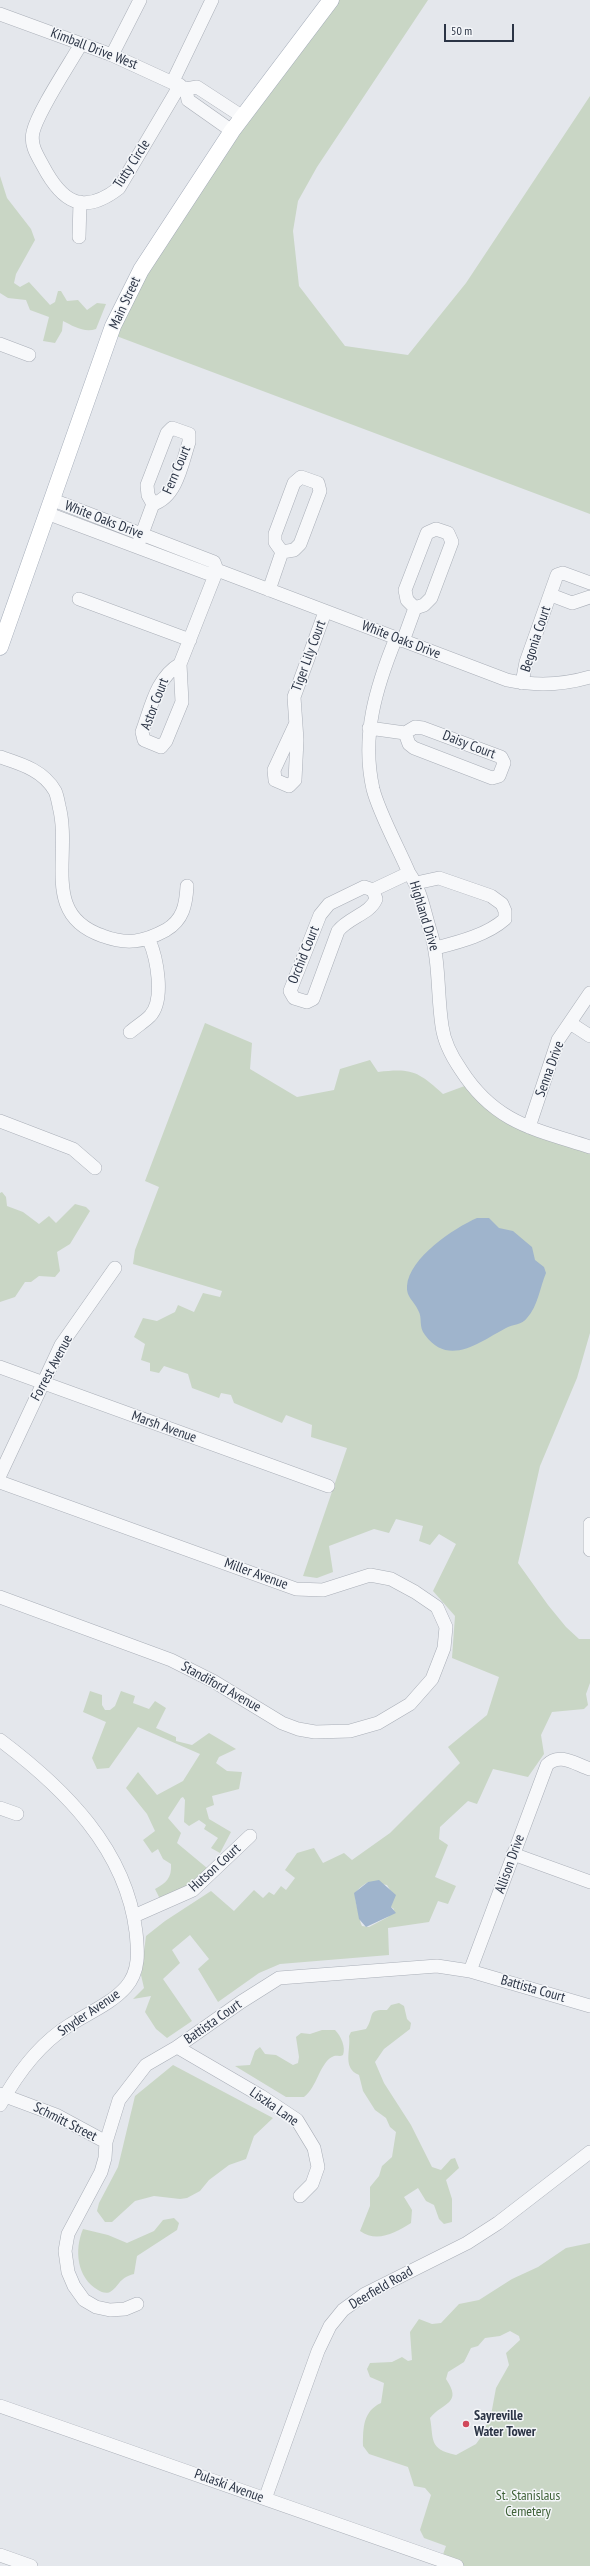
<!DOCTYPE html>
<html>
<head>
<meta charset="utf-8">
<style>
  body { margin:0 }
  #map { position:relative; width:590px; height:2566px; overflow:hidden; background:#e4e7ec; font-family:"PT Sans Narrow",sans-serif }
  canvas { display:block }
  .scale { position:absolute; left:444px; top:24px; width:70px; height:18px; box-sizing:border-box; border:2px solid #2b3445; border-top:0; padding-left:5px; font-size:12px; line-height:14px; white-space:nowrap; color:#2b3445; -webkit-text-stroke:3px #f4f6f9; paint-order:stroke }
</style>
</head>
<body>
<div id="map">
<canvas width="590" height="2566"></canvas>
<div class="scale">50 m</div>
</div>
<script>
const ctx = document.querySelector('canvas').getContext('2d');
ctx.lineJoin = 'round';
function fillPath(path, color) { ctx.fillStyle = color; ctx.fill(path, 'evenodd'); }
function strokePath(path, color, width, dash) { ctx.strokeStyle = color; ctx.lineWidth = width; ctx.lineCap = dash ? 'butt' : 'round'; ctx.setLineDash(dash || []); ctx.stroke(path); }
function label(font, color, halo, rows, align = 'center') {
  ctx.font = font + ' "PT Sans Narrow",sans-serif'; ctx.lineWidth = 3; ctx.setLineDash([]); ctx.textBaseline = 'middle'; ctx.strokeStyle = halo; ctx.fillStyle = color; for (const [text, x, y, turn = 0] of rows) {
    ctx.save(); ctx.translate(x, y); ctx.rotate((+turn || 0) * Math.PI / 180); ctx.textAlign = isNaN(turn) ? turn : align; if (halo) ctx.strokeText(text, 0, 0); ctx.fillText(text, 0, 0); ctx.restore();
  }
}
const green = new Path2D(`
  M 331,0 L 428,0 L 317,167 L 298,201 L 293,231 L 299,286 L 345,346 L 408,355 L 466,283 L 590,96 L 590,514 L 111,334 L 141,270 Z
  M 0,176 L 7,198 L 31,229 L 35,240 L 16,274 L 14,283 L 20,287 L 29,282 L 50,305 L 55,302 L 58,291 L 61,291 L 67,301 L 78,300 L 87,310 L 97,303 L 106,304 L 96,329 C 84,333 73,326 63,321 L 62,331 L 55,343 L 43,341 L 49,317 L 30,310 L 26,300 L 8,298 L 0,293 Z
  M 205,1023 L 252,1043 L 250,1069 L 297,1097 L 334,1090 L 340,1069 L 370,1060 L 378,1072 C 411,1068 418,1071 443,1094 L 470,1084 L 489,1105 L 590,1147 L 590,1333 L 577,1378 L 540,1466 L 518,1563 L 548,1605 L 566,1627 L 579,1639 L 590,1639 L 590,1683 L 586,1694 L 588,1705 L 584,1709 L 552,1712 L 541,1735 L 544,1754 L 528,1777 L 493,1769 L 477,1804 L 468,1801 L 440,1827 L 439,1839 L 448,1845 L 435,1877 L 456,1886 L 448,1904 L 438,1901 L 429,1922 L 388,1928 L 389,1955 L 280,1964 L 259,1973 L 218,2002 L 198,1969 L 209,1959 L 190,1935 L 172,1950 L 180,1963 L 163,1979 L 192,2021 L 167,2038 L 156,2029 L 145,2012 L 151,1996 L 133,1999 L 144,1988 L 141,1975 L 146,1936 L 165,1921 L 211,1891 L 234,1911 L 254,1890 L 263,1898 L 269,1892 L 274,1895 L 281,1886 L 286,1890 L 295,1878 L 285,1870 L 297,1853 L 314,1848 L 323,1863 L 344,1853 L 352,1860 L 390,1833 L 460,1763 L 448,1747 L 487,1715 L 499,1677 L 452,1658 L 455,1616 L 433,1591 L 456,1544 L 439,1534 L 430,1545 L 419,1541 L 423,1526 L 396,1519 L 389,1533 L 374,1529 L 329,1546 L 333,1572 L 317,1578 L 303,1576 L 347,1448 L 311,1437 L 312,1425 L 286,1415 L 282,1423 L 234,1403 L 231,1395 L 221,1393 L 219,1398 L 192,1388 L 188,1374 L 164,1366 L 159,1373 L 150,1371 L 150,1363 L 141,1360 L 145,1344 L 134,1337 L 143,1318 L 157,1321 L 175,1312 L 178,1305 L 194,1312 L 203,1293 L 220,1297 L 222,1291 L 133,1264 L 135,1250 L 159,1187 L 145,1181 ZM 368,1882 L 387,1885 L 392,1893 L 391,1907 L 394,1909 L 388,1917 L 369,1927 L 362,1926 C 359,1920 360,1916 358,1910 C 354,1895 353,1891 368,1882 Z
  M 2,1192 L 6,1197 L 7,1206 L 23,1212 L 39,1224 L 49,1216 L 56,1223 L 75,1204 L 86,1207 L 90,1211 L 70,1244 L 57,1252 L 60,1271 L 55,1277 L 39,1276 L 31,1282 L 25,1282 L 15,1297 L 0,1302 L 0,1193 Z
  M 90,1691 L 102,1695 L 102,1705 L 105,1710 L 110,1710 L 115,1706 L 121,1691 L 135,1696 L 133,1703 L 149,1709 L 155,1701 L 166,1708 L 156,1728 L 176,1737 L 176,1741 L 192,1745 L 209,1733 L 236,1749 L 219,1757 L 216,1763 L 227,1771 L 242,1772 L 239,1789 L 212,1796 L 214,1805 L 206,1808 L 209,1819 L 231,1832 L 220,1853 L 211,1848 L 218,1838 L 204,1829 L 206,1825 L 199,1820 L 189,1826 L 184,1822 L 185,1800 L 183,1797 L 181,1798 L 168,1818 L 181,1833 L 177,1843 L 207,1868 L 190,1885 L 161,1901 L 155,1889 C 166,1883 172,1878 171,1864 L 163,1859 L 158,1849 L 152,1853 L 143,1840 L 155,1831 L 147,1814 L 126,1788 L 138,1772 L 157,1795 L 183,1781 L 200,1754 L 138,1727 L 109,1768 L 97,1769 L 92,1758 L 106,1722 L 83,1712 Z
  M 399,2003 L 404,2006 L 407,2019 L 411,2023 L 410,2029 L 384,2049 L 375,2062 L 384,2083 L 411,2125 L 432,2167 L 441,2170 L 451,2159 L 455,2158 L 459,2168 L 446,2180 L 452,2199 L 452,2222 L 444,2224 L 439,2219 L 434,2205 L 426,2201 L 418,2188 L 404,2197 L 412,2210 L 411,2223 C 395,2233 377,2243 360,2231 L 370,2206 L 370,2187 L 379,2176 L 382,2166 L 392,2157 L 396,2132 L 390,2127 L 386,2118 L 375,2110 L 363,2091 L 359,2075 C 342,2068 351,2051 349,2036 L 351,2032 L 366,2029 C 375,2016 366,2009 387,2010 L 391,2005 Z
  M 322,2030 L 335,2030 C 341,2036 346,2047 343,2055 C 340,2057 337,2055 334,2056 C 320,2061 317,2088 304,2097 L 286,2097 L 235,2066 L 250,2065 L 255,2051 L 260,2047 L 265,2054 L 276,2055 L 293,2065 L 298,2063 L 299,2057 L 296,2037 L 301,2033 L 310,2034 Z
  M 173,2065 L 273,2118 L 254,2136 L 246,2159 L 229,2165 L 209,2180 L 200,2191 L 187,2198 L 180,2199 L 154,2196 L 135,2201 L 112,2222 L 105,2222 L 97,2211 L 99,2203 L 118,2167 L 135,2096 Z
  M 174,2218 L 179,2223 L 177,2230 L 137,2256 L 134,2274 C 118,2278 119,2287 110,2292 C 106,2294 101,2292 98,2290 C 77,2278 74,2250 83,2229 L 108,2235 L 127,2243 L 154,2231 L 163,2220 Z
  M 590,2243 L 590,2566 L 457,2566 L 441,2560 L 446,2546 L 424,2538 L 420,2530 L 431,2495 L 425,2488 L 414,2486 L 408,2467 L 369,2454 L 363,2446 C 363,2428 363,2411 381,2403 L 384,2383 L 370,2377 L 367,2369 L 370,2363 L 392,2362 L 402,2357 L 408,2361 L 412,2360 L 410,2332 L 419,2319 L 432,2324 L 441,2323 L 459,2304 L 479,2300 L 512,2279 L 538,2267 L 566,2248 ZM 510,2331 L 519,2336 L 520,2340 L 506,2353 L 509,2365 L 496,2388 L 491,2415 L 481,2437 L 476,2444 L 456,2455 C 428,2449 434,2439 430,2418 C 443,2402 463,2404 446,2379 L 448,2372 L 464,2362 L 471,2348 L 478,2346 L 485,2338 L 500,2336 Z`);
const water = new Path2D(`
  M 477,1218 L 489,1218 L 499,1228 L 513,1231 L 526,1242 L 532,1247 L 535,1260 L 544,1267 L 546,1273 C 540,1287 538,1306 527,1318 C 522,1325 513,1324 506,1328 C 481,1341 449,1368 425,1335 C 418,1326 423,1318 418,1310 C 414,1301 406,1297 407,1286 C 409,1258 454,1228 477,1218 Z
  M 379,1880 L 396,1895 L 391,1907 L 396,1913 L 366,1927 L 359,1919 L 354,1893 L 368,1882 Z`);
const minor = new Path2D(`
  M 0,14 L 112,55 L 186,89 L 188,100 L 232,131
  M 81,44 C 69,65 38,111 33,132 C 30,145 37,155 43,166 C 62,202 83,216 119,188 L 180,85
  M 112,55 L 140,0
  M 173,81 L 212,0
  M 186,89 L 197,87 L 243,117
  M 79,237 L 80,202
  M 0,344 L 29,355
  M 49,514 L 209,574 L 217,570 L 214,562 L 53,500
  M 139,542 L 153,504 L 148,495 L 147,485 L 167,433 L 172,428 L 189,434 L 189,442 C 182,463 177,497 153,504
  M 269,590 L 282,552 L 275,542 L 275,534 L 294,483 L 301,477 L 318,483 L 320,491 L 300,544 L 294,550 L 282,552
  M 551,595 L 572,603 L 590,597
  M 79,599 L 190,640
  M 396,638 C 376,687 361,736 373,789 C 379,813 399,849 409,873 C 421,890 424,911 430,930 C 440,961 437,994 442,1026 C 444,1042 452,1057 461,1070 C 495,1123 534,1129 590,1147
  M 403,641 L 415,608 L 424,605 L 431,598 L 452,542 L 448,533 L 436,529 L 427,533 L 405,590 L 407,600 L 415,608
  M 180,664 C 156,678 151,708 142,732 L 144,740 L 161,747 L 166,741 L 182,702 L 180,664 L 217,570 L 507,680 C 535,686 563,685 590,677
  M 522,683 L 526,662 L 557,575 L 563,573 L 590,583
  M 295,725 L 274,770 L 275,780 L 289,786 L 295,780 L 297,740 L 294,697 L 325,612
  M 369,728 L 405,733 L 409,744 L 414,748 L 492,778 L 499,776 L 504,763 L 501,757 L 423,728 L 415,727 L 405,733
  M 0,757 C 21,764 43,770 55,791 C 57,795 58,801 59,806 C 72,856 40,915 103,936 C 127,945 144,942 166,930 C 183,920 186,905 187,886
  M 416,883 L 439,878 L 491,896 L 502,904 L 505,911 L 505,919 C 487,935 459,942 436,948
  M 373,890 L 376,899 C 370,914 349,917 338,931 L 313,999 L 307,1002 L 294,998 L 290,991 L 320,915 L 329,904 L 364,887 L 373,890 L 409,873
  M 570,1023 L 590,1036
  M 130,1032 C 137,1026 144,1022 150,1016 C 165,1000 157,958 149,940
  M 0,1121 L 73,1149 L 95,1168
  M 529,1127 L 558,1040 L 590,993
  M 0,1367 L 328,1486
  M 0,1475 L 61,1345 L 115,1268
  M 0,1482 L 296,1589 L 323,1590 L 370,1575 L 391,1579 L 415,1592 L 437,1607 L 446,1627 L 444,1648 L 432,1679 L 410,1704 L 378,1723 L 350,1731 L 315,1732 L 298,1729 L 282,1723 L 213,1681 L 171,1660 L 0,1597
  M 590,1524 L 590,1550
  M 0,1740 C 64,1788 126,1849 136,1932 C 138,1951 140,1971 126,1987 C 111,2004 88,2013 68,2026 C 38,2045 17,2074 0,2105
  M 0,1808 L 17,1814
  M 513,1854 L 590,1882
  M 134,1916 L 193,1890 L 250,1836
  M 470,1971 L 547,1765 C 559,1752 575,1764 590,1769
  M 177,2047 L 261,2096 L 297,2120 L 314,2148 L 318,2167 L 312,2184 L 300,2196
  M 0,2094 L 56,2115 L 106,2142
  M 137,2304 L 125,2309 L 110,2310 L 96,2307 L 84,2300 L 74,2286 L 68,2272 L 65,2251 L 68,2234 L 101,2172 L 105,2158 L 106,2142 L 119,2100 L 146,2065 L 177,2047 L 241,2002 L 279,1978 L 437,1966 L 470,1971 L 590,2006
  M 0,2406 L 457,2566
  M 265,2499 L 318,2351 L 330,2326 L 343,2310 L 365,2294 L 467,2243 L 498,2223 L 590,2152
  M 0,2555 L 31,2566`);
const major = new Path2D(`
  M 0,647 L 113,326 L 141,270 L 232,131 L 331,0`);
const markers = [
  [466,2424,4,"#d1495b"]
];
const streetNames = [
  ["Kimball Drive West",94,49,21],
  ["Tutty Circle",132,164,-57],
  ["Main Street",125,303,-65],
  ["Fern Court",177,470,-67],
  ["White Oaks Drive",104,520,21],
  ["Begonia Court",536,639,-72],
  ["White Oaks Drive",401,640,21],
  ["Tiger Lily Court",309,656,-70],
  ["Astor Court",155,704,-69],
  ["Daisy Court",469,745,21],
  ["Highland Drive",424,916,73],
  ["Orchid Court",304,955,-68],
  ["Senna Drive",550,1069,-70],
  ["Forrest Avenue",52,1368,-62],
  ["Marsh Avenue",164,1427,20],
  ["Miller Avenue",256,1574,20],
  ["Standiford Avenue",221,1687,29],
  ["Allison Drive",510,1864,-70],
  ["Hutson Court",215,1868,-42],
  ["Battista Court",533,1989,16],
  ["Snyder Avenue",89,2013,-34],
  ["Battista Court",213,2022,-35],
  ["Liszka Lane",274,2107,35],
  ["Schmitt Street",65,2122,27],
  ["Deerfield Road",381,2288,-30],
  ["Pulaski Avenue",229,2486,20]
];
const poiNames = [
  ["Sayreville",474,2416],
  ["Water Tower",474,2432]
];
const parkNames = [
  ["St. Stanislaus",528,2496],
  ["Cemetery",528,2512]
];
fillPath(green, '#c9d6c5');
fillPath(water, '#9fb4cc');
strokePath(minor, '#a9aeb7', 14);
strokePath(major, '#a3abb8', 17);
strokePath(minor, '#f7f8fa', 13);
strokePath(major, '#fff', 16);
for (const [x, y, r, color] of markers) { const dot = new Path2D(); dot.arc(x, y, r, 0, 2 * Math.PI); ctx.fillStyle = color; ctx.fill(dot); strokePath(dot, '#f4f6f9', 1.5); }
label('14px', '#2b3445', '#f4f6f9', streetNames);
label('bold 14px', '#2b3445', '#f4f6f9', poiNames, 'left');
label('14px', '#3f6138', '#f4f6f9', parkNames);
</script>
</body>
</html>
